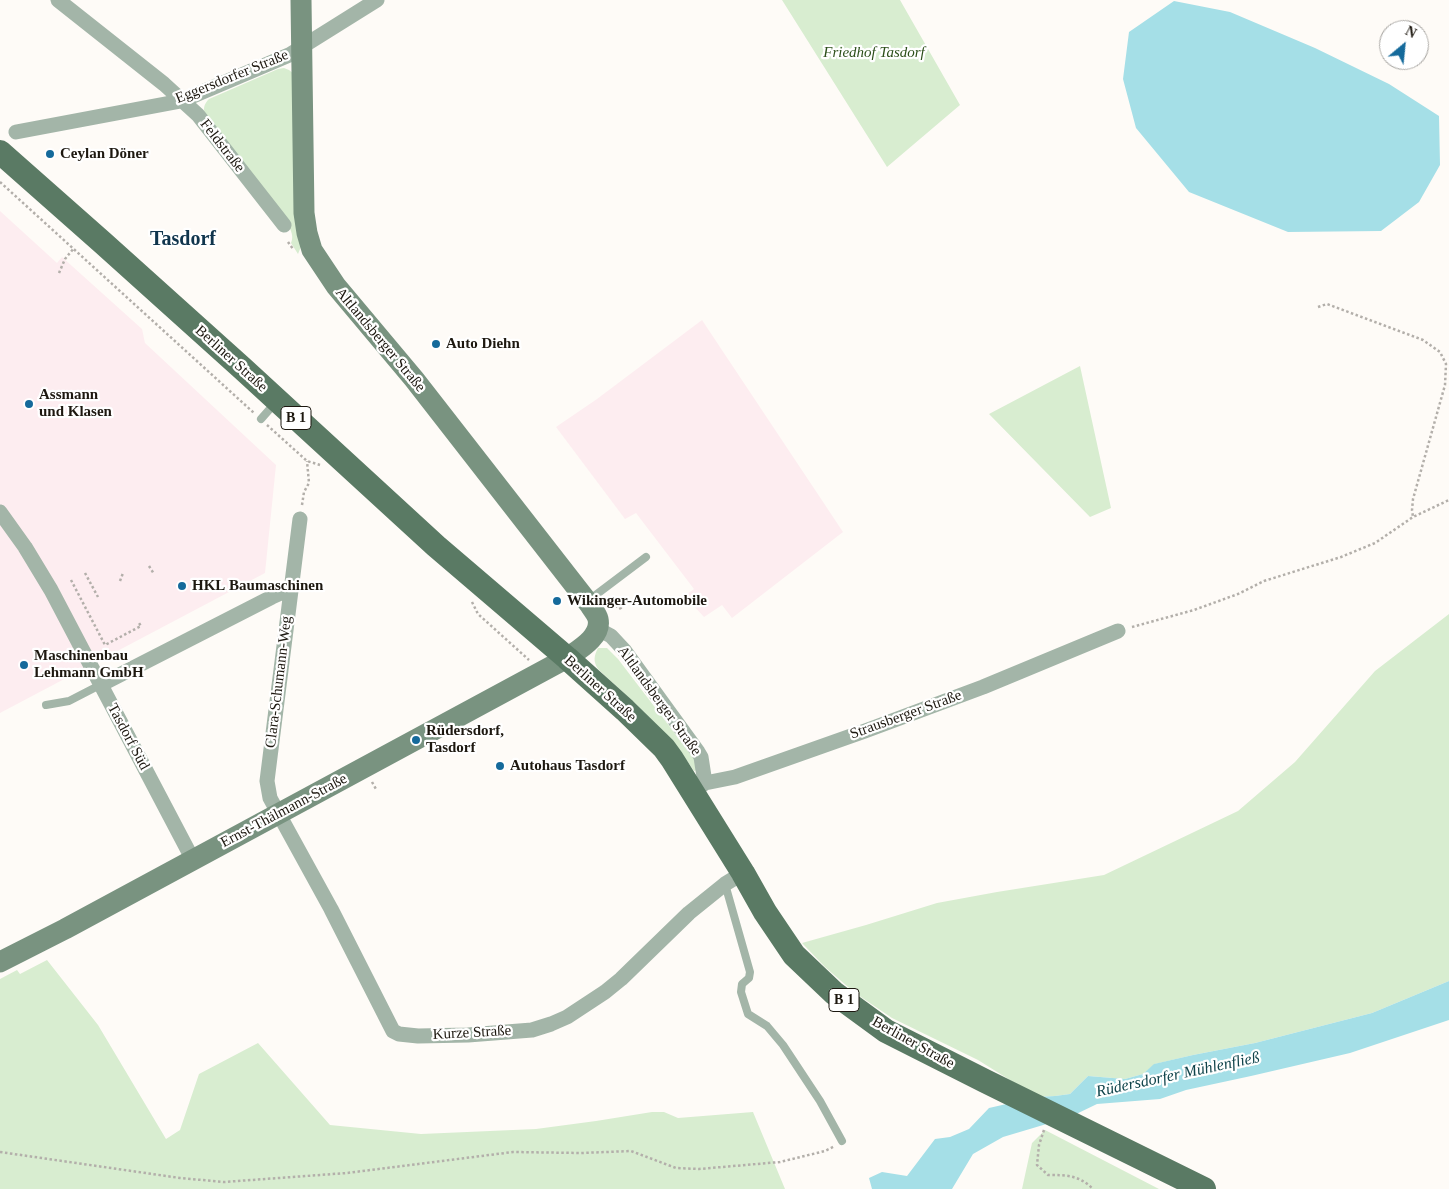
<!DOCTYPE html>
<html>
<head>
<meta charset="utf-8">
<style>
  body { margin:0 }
  #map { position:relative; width:1449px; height:1189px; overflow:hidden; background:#fefbf7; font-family:Georgia,serif }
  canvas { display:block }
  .north { position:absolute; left:1379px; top:20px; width:50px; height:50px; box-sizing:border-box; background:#fff; border:1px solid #a5a39f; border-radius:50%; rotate:28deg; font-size:14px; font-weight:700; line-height:20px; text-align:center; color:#1d1810 }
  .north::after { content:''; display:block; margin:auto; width:18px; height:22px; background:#156a9b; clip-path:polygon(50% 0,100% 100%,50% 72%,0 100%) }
</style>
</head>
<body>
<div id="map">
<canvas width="1449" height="1189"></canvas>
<div class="north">N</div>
</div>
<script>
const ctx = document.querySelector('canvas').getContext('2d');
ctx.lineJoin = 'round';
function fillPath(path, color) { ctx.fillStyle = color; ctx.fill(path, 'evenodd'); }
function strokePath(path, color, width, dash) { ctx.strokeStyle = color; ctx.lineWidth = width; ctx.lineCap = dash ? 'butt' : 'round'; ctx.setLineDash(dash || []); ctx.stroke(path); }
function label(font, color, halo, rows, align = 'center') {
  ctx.font = font + ' Georgia,serif'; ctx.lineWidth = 4.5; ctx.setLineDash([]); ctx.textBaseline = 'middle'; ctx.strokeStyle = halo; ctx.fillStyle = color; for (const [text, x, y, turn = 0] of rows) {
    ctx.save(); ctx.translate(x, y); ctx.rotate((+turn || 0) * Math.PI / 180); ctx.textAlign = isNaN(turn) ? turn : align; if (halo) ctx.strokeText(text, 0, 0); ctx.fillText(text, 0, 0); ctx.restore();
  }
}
const commercial = new Path2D(`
  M 0,211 L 57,263 L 62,257 L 142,329 L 145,343 L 276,465 L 265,573 L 0,713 Z
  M 702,320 L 843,532 L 732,618 L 722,605 L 704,617 L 692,604 L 687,594 L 694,589 L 636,513 L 625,519 L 556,427 L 597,399 Z`);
const green = new Path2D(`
  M 782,0 L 900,0 L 960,105 L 887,167 Z
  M 284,68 L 289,70 L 294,74 L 302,244 L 298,254 L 291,243 C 294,236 291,231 288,224 L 205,115 C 203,108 204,104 209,99 L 278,69 Z
  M 1080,366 L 1111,508 L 1090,517 L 989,414 Z
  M 1449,614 L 1449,981 L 1372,1013 L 1255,1043 L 1193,1055 L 1155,1064 L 1143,1074 L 1125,1079 L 1088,1076 L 1070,1094 L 1055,1096 L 1037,1097 L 978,1060 L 892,1018 L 855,993 L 825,967 L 802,943 L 866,925 L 937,903 L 997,892 L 1104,875 L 1238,811 L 1295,762 L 1375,671 Z
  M 598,648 L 607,648 L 618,659 L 683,744 L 694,759 L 697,770 L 694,771 C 668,731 632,701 598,669 C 593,661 594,656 598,648 Z
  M 47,960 L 98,1025 L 166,1139 L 180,1130 L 199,1074 L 258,1043 L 330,1125 L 421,1134 L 536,1129 L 596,1121 L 652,1112 L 664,1112 L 678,1118 L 753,1112 L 785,1189 L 0,1189 L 0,979 L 17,970 L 20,974 Z
  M 1045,1130 L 1159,1189 L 1022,1189 L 1032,1143 Z`);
const water = new Path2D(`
  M 1174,1 L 1230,12 L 1315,48 L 1389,84 L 1439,116 L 1440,165 L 1419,202 L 1381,231 L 1288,232 L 1189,192 L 1136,128 L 1123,79 L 1129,32 Z
  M 1449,981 L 1449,1020 L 1350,1053 L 1251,1076 L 1186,1090 L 1160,1099 L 1097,1104 L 1070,1117 L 1003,1137 L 973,1154 L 952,1189 L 872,1189 L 869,1178 L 882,1172 L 907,1176 L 935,1139 L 950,1137 L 969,1129 L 989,1108 L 1037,1097 L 1055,1096 L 1070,1094 L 1088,1076 L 1125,1079 L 1143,1074 L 1154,1064 L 1193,1055 L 1255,1043 L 1372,1013 Z`);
const path = new Path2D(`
  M 0,182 L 254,413
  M 288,242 L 293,249
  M 59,273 L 65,259 L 74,248
  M 1318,307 L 1327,304 L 1423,340 L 1440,352 L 1446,364 L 1445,385 L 1413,499 L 1412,510 L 1413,517
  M 267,425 L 307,461 L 320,465
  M 302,505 L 304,492 L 309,483 L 307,461
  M 149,566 L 154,574
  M 85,573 L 98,597
  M 71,580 L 105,645 L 141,626 L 139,623
  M 120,581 L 123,573
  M 609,598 L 619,609 L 621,608 L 617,601
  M 472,602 L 478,614 L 529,660
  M 1132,627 L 1194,610 L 1238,594 L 1264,581 L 1341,557 L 1375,543 L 1413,517 L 1449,500
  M 372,782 L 376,789
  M 1044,1130 L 1039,1145 L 1037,1165 L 1048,1175 C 1066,1175 1079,1175 1093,1189
  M 0,1152 L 180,1178 L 224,1182 L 347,1173 L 513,1152 L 581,1153 L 631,1151 L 676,1168 L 699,1169 L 780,1162 L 825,1151 L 835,1146`);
const service = new Path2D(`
  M 261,419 L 276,402
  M 589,600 L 646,557
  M 46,705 L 69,701 L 100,685
  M 725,884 L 750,972 L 749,978 L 742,984 L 741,992 L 748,1014 L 767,1026 L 783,1045 L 820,1101 L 842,1141`);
const minor = new Path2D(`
  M 58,0 L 164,84 L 198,115 L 284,225
  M 16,132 L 181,101 L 289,55 L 377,0
  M 0,512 L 25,547 L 51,590 L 193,860
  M 300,519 L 267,781 L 270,798 L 331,909 L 393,1031 L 399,1034 L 418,1036 L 468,1035 L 532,1030 L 551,1024 L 567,1017 L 605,992 L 621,979 L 689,913 L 725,884 L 743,873
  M 598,629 L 611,636 L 624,650 L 698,752 L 701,757 L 705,783
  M 100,685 L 272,597 L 281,593 L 290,594
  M 692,792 L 705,783 L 735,777 L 865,731 L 983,687 L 1118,631`);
const secondary = new Path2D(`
  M 0,962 L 65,929 L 567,658 C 578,650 602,637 598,619 C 597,614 592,609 590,605 L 414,379 L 336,286 L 312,250 L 307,233 L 304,213 L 301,0`);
const primary = new Path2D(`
  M 0,152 L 103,243 L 242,368 L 436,546 L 567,658 L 625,710 L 664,748 L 672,759 L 743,873 L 765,912 L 794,955 L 834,993 L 886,1031 L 985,1081 L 1204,1189`);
const markers = [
  [50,154,5,"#156a9b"],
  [436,344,5,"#156a9b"],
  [29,404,5,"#156a9b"],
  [182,586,5,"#156a9b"],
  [557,601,5,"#156a9b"],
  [24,665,5,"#156a9b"],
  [416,740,5,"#156a9b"],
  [500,766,5,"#156a9b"]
];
const shields = [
  [296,418,30],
  [844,1000,30]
];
const shieldNames = [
  ["B 1",296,418],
  ["B 1",844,1000]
];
const parkNames = [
  ["Friedhof Tasdorf",874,53]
];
const streetNames = [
  ["Eggersdorfer Straße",232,77,-22],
  ["Feldstraße",222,146,52],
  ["Altlandsberger Straße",380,340,50],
  ["Berliner Straße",231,359,42],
  ["Clara-Schumann-Weg",279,682,-83],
  ["Berliner Straße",600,689,42],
  ["Altlandsberger Straße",659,701,54],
  ["Strausberger Straße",906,715,-20],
  ["Tasdorf Süd",128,737,62],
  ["Ernst-Thälmann-Straße",284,811,-28],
  ["Kurze Straße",472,1033,-3],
  ["Berliner Straße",913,1043,29]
];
const poiNames = [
  ["Ceylan Döner",60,154],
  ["Auto Diehn",446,344],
  ["Assmann",39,395],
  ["und Klasen",39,412],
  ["HKL Baumaschinen",192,586],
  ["Wikinger-Automobile",567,601],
  ["Maschinenbau",34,656],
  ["Lehmann GmbH",34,673],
  ["Rüdersdorf,",426,731],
  ["Tasdorf",426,748],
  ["Autohaus Tasdorf",510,766]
];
const waterNames = [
  ["Rüdersdorfer Mühlenfließ",1178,1075,-12]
];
const districtNames = [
  ["Tasdorf",183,240]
];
fillPath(commercial, '#fdedf0');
fillPath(green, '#d8edd0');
fillPath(water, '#a5dfe7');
strokePath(path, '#b3afaa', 2.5, [2.5, 2.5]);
strokePath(service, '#a3b5a8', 8);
strokePath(minor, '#a3b5a8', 15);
strokePath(secondary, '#799380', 21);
strokePath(primary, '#5a7a64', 24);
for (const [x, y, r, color] of markers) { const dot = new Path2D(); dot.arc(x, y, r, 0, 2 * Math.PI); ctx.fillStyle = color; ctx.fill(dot); strokePath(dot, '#fff', 2); }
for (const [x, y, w] of shields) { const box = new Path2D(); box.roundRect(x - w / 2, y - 11.5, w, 23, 4); ctx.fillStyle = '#fff'; ctx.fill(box); strokePath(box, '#1d1810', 1); }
label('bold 14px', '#1d1810', null, shieldNames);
label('italic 15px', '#2c4f1a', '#fff', parkNames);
label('15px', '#1d1810', '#fff', streetNames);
label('bold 15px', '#1d1810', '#fff', poiNames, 'left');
label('italic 16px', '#0f434a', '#fff', waterNames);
label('bold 20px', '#10354d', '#fff', districtNames);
</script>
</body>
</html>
